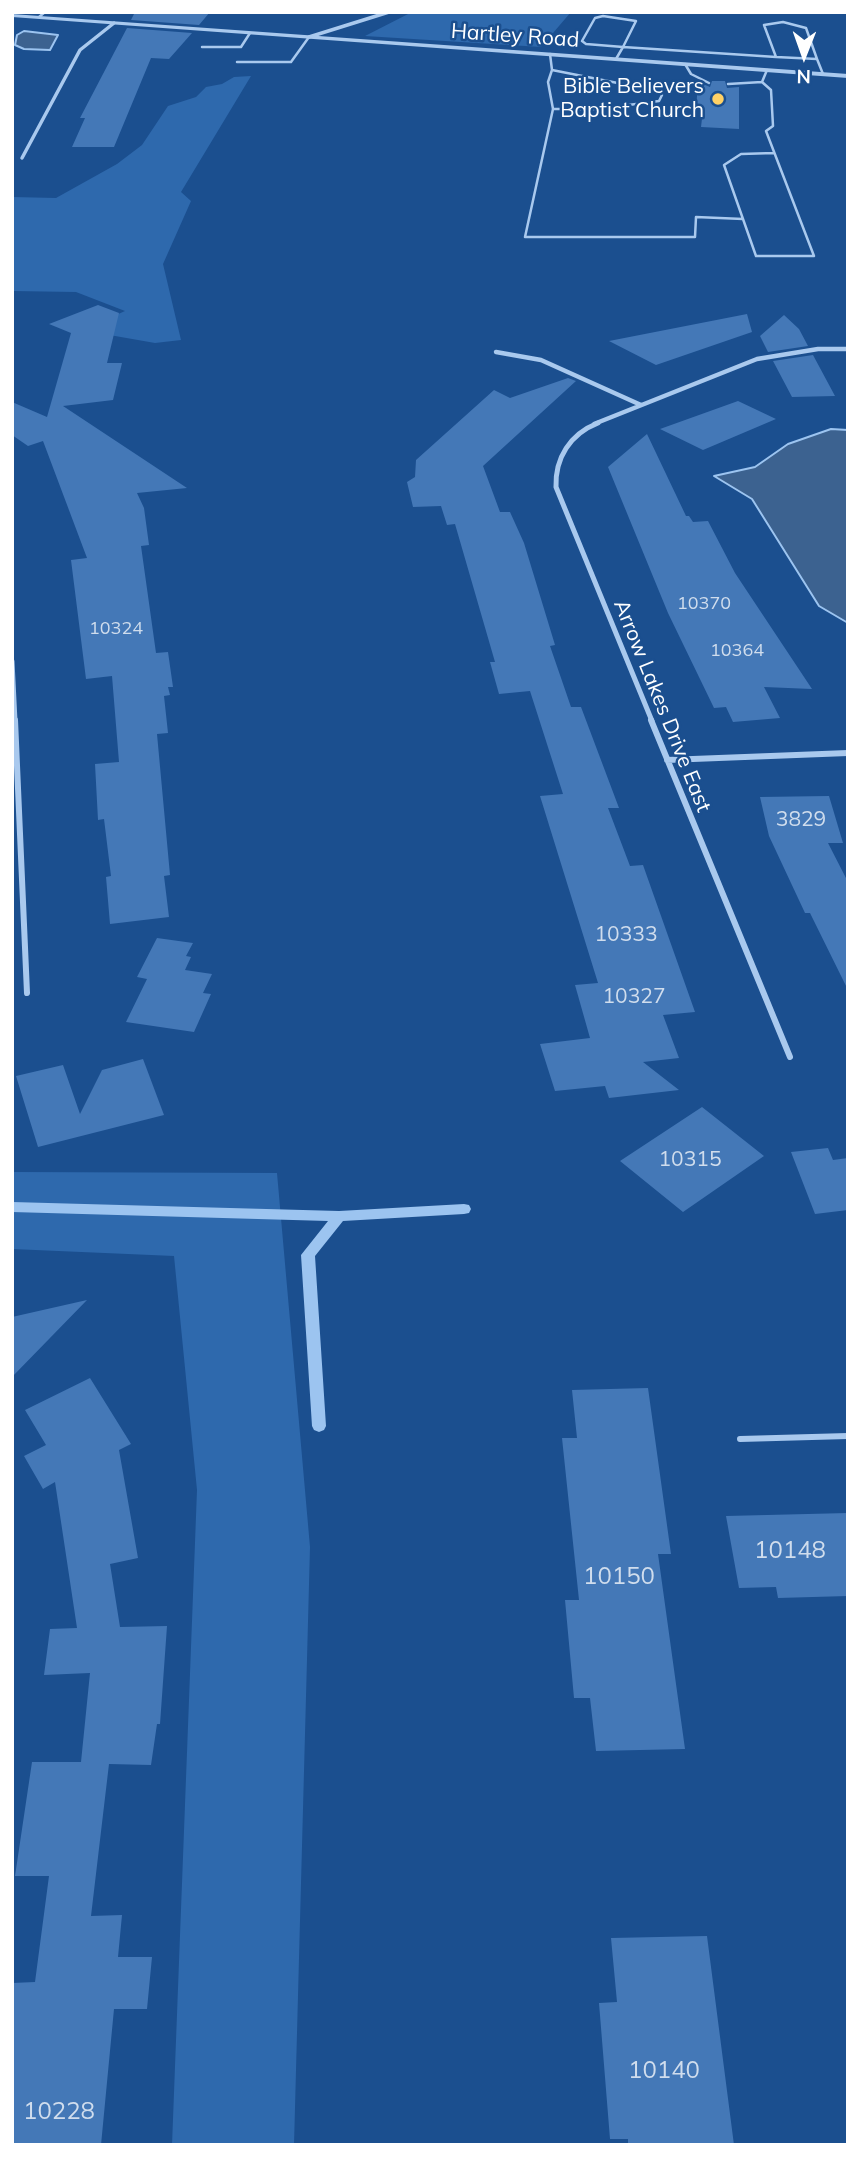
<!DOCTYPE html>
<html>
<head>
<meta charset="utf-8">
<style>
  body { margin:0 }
  #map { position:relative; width:860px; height:2157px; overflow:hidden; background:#1b4f8f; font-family:Mulish,sans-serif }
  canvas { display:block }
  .frame { position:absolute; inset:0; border:14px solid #fff; pointer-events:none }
  .north { position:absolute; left:769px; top:21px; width:70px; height:70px; -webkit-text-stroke:5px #1b4f8f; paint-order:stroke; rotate:181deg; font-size:19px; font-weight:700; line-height:28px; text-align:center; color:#fff }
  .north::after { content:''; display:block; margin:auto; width:24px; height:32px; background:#fff; clip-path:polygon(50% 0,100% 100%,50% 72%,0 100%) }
</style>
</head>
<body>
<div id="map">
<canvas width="860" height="2157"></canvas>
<div class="frame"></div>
<div class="north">N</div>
</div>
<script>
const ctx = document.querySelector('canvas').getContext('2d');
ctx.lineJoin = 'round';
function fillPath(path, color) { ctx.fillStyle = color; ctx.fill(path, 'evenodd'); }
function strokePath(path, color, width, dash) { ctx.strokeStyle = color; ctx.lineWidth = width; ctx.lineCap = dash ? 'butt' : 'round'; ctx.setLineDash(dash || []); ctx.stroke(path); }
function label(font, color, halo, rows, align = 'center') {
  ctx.font = font + ' Mulish,sans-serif'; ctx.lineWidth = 5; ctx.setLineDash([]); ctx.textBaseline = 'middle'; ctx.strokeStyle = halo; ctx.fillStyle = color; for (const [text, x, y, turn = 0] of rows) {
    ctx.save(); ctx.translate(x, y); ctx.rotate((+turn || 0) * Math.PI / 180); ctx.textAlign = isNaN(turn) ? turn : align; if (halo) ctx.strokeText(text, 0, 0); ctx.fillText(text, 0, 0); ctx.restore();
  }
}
const green = new Path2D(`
  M 412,12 L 571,12 L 541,47 L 365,36 Z
  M 251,76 L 181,192 L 191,201 L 163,264 L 181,340 L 155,343 L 98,333 L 105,320 L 125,311 L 76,292 L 12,291 L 12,197 L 56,198 L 117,164 L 142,145 L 168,106 L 196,97 L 206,87 L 222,84 L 234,77 Z
  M 12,1172 L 277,1173 L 310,1547 L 294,2145 L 172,2145 L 197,1490 L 174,1256 L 12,1249 Z`);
const water = new Path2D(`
  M 24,31 L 58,35 L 50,50 L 24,49 L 15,45 L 17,35 Z
  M 831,429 L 848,430 L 848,623 L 819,606 L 752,499 L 714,476 L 755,467 L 788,444 Z`);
const stream = new Path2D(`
  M 12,1202 L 339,1211 L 464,1204 L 469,1205 L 471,1209 L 469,1213 L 464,1214 L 343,1221 L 315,1256 L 326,1426 L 324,1430 L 319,1432 L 314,1430 L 312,1426 L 301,1255 L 328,1221 L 12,1212 Z`);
const building = new Path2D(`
  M 135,12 L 210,12 L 199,25 L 131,20 Z
  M 127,28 L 192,33 L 169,59 L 151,58 L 114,147 L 72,147 L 85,118 L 80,118 Z
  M 712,81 L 725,81 L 727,88 L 739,87 L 739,129 L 701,127 L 703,110 L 696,110 L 698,82 L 710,87 Z
  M 98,305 L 119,313 L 107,363 L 122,363 L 113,400 L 63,406 L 187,488 L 137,493 L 144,508 L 149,545 L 141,546 L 156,653 L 168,652 L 173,687 L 168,687 L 170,695 L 164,696 L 168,733 L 157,734 L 170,875 L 164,876 L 169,917 L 110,924 L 106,877 L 111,876 L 104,819 L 98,820 L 95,764 L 119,762 L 112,676 L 86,679 L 71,560 L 87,558 L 43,441 L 28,446 L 12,435 L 12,402 L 47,417 L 71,333 L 49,324 Z
  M 747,314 L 752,332 L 656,365 L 609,341 Z
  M 784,315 L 799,329 L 808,346 L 768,352 L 760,336 Z
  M 813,355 L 835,396 L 792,397 L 773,361 Z
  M 568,378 L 576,381 L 483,466 L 500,512 L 510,512 L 524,543 L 555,645 L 550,646 L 571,707 L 581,707 L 619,808 L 608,808 L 630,866 L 643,865 L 695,1012 L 663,1015 L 679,1058 L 643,1062 L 679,1090 L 609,1098 L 605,1086 L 555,1091 L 540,1044 L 590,1038 L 575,985 L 598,983 L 540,796 L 563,794 L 530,691 L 499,694 L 490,662 L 495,662 L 455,524 L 447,525 L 441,506 L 413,507 L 407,482 L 415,477 L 416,460 L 494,390 L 510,398 Z
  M 738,401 L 776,419 L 703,450 L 660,429 Z
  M 647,434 L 686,516 L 689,516 L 693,522 L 708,521 L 735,573 L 812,689 L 764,687 L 780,718 L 733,722 L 726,707 L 714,708 L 668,613 L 608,467 Z
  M 829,796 L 843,843 L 828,843 L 848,882 L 848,990 L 810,913 L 805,913 L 769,836 L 760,797 Z
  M 157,938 L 193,943 L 186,956 L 191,957 L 185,970 L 212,974 L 203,993 L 211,994 L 194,1032 L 126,1022 L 147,979 L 137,977 Z
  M 143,1059 L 164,1115 L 38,1147 L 16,1076 L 63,1065 L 80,1114 L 102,1070 Z
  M 702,1107 L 764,1156 L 683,1212 L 620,1161 Z
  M 828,1148 L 833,1160 L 848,1158 L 848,1210 L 815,1214 L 791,1152 Z
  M 87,1300 L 12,1377 L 12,1317 Z
  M 90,1378 L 131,1444 L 119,1450 L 138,1558 L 110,1564 L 120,1627 L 167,1626 L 160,1724 L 157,1724 L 151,1765 L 109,1764 L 91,1916 L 122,1915 L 118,1957 L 152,1957 L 147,2009 L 114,2009 L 101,2145 L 12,2145 L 12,1983 L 35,1982 L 49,1876 L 15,1876 L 32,1762 L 81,1762 L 90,1673 L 44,1675 L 50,1629 L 77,1628 L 55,1482 L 43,1489 L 24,1456 L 46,1445 L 25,1410 Z
  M 648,1388 L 671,1554 L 658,1554 L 685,1749 L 596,1751 L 590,1698 L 574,1698 L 565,1600 L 579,1600 L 562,1438 L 577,1438 L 572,1390 Z
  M 848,1513 L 848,1596 L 778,1598 L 776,1587 L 739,1588 L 726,1516 Z
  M 707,1936 L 734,2145 L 628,2145 L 628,2139 L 610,2139 L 599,2003 L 617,2002 L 611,1938 Z`);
const serviceFar1 = new Path2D(`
  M 603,16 L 636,21 L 623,47 L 586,44 L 582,41 L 595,18 Z
  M 39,17 L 45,12
  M 783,22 L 806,28 L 817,59 L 776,57 L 764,25 Z
  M 202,47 L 241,47 L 250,33
  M 623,47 L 776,57
  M 550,54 L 552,70
  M 616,59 L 623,47
  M 817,59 L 823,74
  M 237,62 L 291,62 L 309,37
  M 685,64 L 691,74 L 709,83
  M 552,70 L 653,90 L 662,95 L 659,101 L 598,109 L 553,109 L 548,82 Z
  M 767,70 L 762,82 L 771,90 L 773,126 L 766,131 L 814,256 L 756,256 L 724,165 L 741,154 L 774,153
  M 728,84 L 762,82
  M 553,109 L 525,237 L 695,237 L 696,217 L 743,219`);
const service = new Path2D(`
  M 740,1439 L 848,1436`);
const minorFar3 = new Path2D(`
  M 309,37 L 389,12
  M 22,158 L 80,50 L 114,23`);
const minorFar2 = new Path2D(`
  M 496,352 L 541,360 L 641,405
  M 594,424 L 757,359 L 818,349 L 848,349`);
const minorFar1 = new Path2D(`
  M 598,423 C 570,434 555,458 556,487 L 652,721
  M 12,661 L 15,721`);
const minor = new Path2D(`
  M 15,720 L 27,993
  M 651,720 L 790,1057
  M 667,760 L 848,753`);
const tertiary = new Path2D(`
  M 12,14 L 848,74 L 848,78 L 12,17 Z`);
const markers = [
  [718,99,7,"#ffd166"]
];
const farNumbernames = [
  ["10370",704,604],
  ["10324",116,629],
  ["10364",737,651]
];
const farStreetnames = [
  ["Hartley Road",515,36,4],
  ["Arrow Lakes Drive East",662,706,68]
];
const farPoinames = [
  ["Bible Believers",704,87],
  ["Baptist Church",704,111]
];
const numberNames = [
  ["3829",801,820],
  ["10333",626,935],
  ["10327",634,997],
  ["10315",690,1160]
];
const nearNumbernames = [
  ["10148",790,1551],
  ["10150",619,1577],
  ["10140",664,2071],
  ["10228",59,2112]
];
fillPath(green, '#2e69ad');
fillPath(water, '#3c6290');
strokePath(water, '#9cc4f0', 2);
fillPath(stream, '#9cc4f0');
fillPath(building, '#4478b7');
strokePath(serviceFar1, '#a9c9ee', 2.5);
strokePath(service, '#a9c9ee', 6);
strokePath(minorFar3, '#a9c9ee', 3.5);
strokePath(minorFar2, '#a9c9ee', 4.5);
strokePath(minorFar1, '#a9c9ee', 5);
strokePath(minor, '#a9c9ee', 6);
fillPath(tertiary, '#a9c9ee');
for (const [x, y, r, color] of markers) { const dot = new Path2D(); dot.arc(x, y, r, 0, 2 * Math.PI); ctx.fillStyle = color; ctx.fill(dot); strokePath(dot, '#1b4f8f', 2.5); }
label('18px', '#d0dded', null, farNumbernames);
label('21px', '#fff', '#1b4f8f', farStreetnames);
label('21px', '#fff', '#1b4f8f', farPoinames, 'right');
label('21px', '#d0dded', null, numberNames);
label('24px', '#d0dded', null, nearNumbernames);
</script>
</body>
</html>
